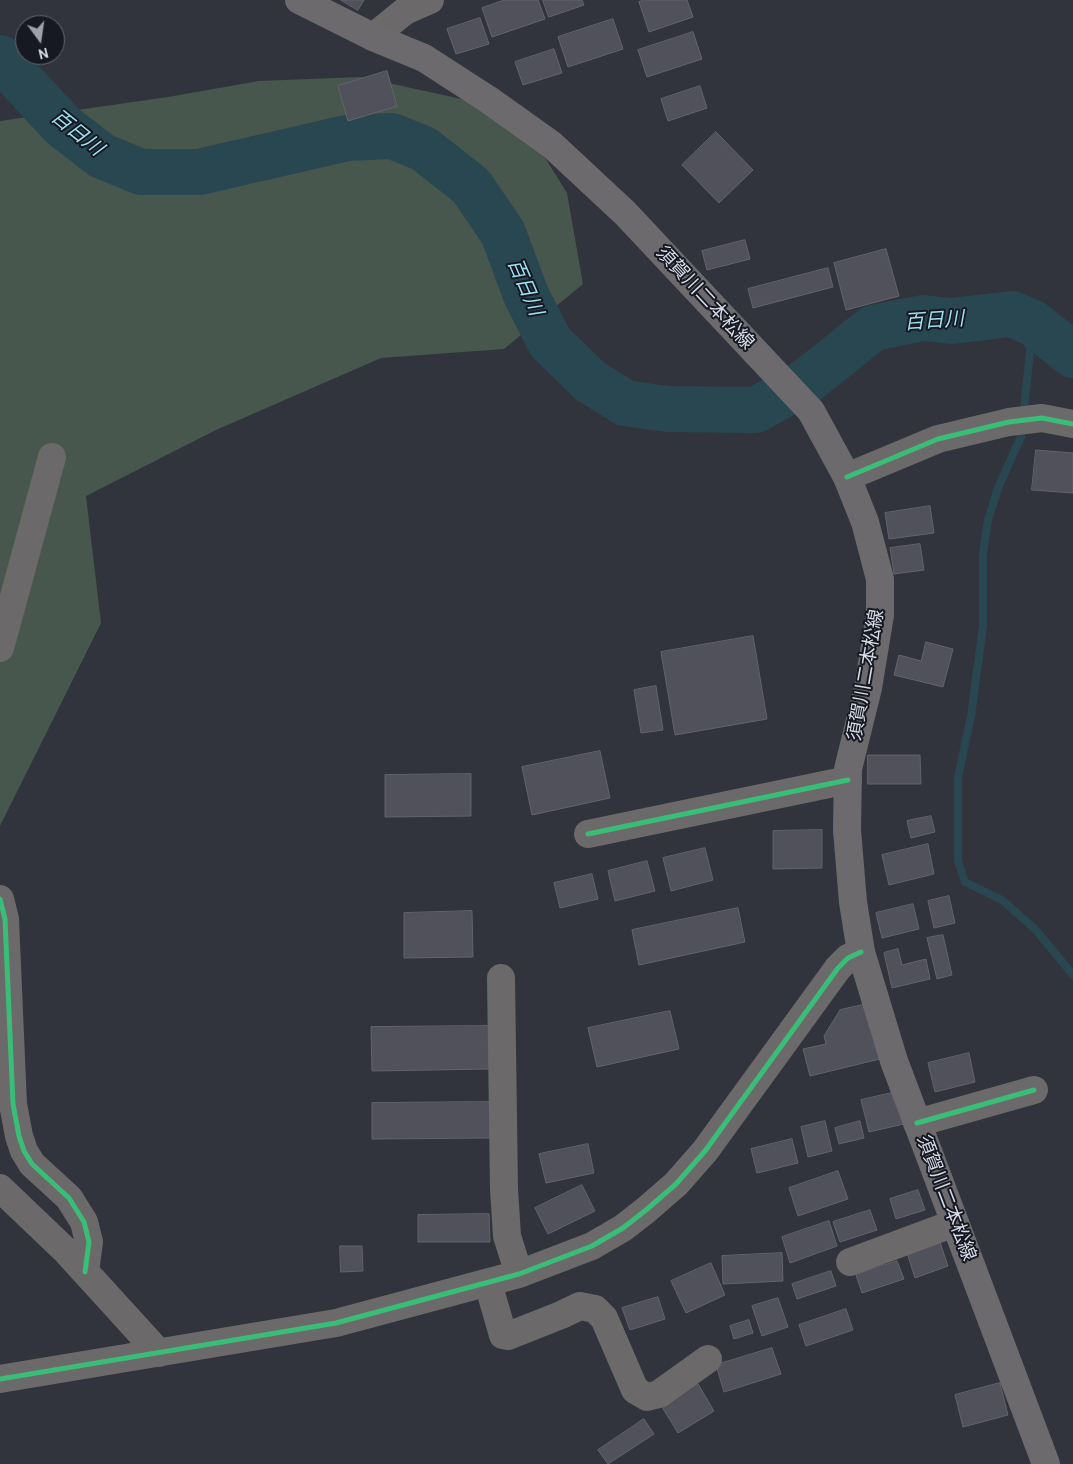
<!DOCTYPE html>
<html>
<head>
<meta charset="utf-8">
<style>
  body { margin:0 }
  #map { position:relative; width:1073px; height:1464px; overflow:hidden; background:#31343d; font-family:Cabin,sans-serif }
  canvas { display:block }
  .north { position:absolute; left:15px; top:15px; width:50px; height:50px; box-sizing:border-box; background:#161921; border:1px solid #646771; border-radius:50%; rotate:166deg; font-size:14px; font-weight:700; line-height:20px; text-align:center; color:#d8dce8 }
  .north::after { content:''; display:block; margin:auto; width:18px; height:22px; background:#9ea1ac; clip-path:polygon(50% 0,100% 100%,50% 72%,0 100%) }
</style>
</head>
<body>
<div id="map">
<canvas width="1073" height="1464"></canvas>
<div class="north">N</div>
</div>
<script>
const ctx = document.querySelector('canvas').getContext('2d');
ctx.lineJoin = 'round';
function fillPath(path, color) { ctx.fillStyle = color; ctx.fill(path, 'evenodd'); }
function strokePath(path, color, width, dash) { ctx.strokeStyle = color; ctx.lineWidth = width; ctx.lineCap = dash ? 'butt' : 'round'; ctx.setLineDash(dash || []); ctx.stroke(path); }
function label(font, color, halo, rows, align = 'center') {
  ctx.font = font + ' Cabin,"Noto Sans JP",sans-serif'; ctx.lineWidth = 4; ctx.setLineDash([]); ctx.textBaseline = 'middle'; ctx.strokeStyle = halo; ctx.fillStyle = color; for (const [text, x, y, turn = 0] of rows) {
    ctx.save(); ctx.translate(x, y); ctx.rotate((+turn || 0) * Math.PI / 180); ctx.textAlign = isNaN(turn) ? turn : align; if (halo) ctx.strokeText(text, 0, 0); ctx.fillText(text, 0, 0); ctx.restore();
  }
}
const green = new Path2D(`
  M 361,77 L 516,111 L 567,193 L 583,284 L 504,349 L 381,358 L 216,430 L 86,496 L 101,623 L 0,826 L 0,121 L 168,97 L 259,81 Z`);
const stream = new Path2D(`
  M 1033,323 L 1021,437 L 998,488 L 988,520 L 983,553 L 983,626 L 971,716 L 958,777 L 958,861 L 965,882 L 1002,900 L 1035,929 L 1073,975`);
const river = new Path2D(`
  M 0,58 L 63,126 L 102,156 L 141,172 L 199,172 L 347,138 L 392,136 L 424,149 L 471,186 L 503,233 L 526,295 L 550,342 L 590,381 L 625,403 L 667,409 L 756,410 L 807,381 L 873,328 L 923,318 L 951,321 L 1012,314 L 1033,323 L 1073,355`);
const building = new Path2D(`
  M 341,0 L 364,0 L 358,10 Z
  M 505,0 L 538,0 L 545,19 L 492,37 L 482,8 Z
  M 543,0 L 582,0 L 584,5 L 549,17 Z
  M 644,0 L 687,0 L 693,17 L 649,32 L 639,2 Z
  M 480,18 L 489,44 L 456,54 L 447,29 Z
  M 613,19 L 623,49 L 568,67 L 558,37 Z
  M 693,32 L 702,59 L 647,77 L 638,50 Z
  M 554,49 L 562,73 L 523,85 L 515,62 Z
  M 387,71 L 397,106 L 348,121 L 338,86 Z
  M 700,86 L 707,108 L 668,121 L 661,99 Z
  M 716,132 L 753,170 L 719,203 L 682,165 Z
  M 745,240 L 750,259 L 707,270 L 702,251 Z
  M 886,249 L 899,296 L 846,310 L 834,263 Z
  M 828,268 L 833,287 L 753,308 L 748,289 Z
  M 1036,450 L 1073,453 L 1073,493 L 1032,490 Z
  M 930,506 L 934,533 L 889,539 L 885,513 Z
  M 920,544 L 924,570 L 894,574 L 890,548 Z
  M 753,636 L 767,719 L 675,735 L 661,652 Z
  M 926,642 L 953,649 L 943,687 L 894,675 L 899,655 L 921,661 Z
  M 656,686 L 663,730 L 641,733 L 634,690 Z
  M 600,751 L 610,798 L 532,815 L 522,767 Z
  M 868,755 L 920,755 L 921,784 L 868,784 Z
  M 471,774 L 471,816 L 385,817 L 385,775 Z
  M 931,816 L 935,832 L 911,838 L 907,821 Z
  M 822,830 L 822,868 L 773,869 L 773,831 Z
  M 928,844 L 934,874 L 889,885 L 882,855 Z
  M 705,848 L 713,880 L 671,891 L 663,858 Z
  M 647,861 L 655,891 L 615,901 L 608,871 Z
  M 592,874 L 598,899 L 560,908 L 554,883 Z
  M 949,896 L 955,923 L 934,928 L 928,901 Z
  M 913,904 L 919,929 L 882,938 L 876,913 Z
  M 738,908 L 745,942 L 639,965 L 632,930 Z
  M 472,911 L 473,957 L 404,958 L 404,913 Z
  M 943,935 L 952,975 L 937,979 L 927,938 Z
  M 898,949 L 902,965 L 926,959 L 930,979 L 892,988 L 884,953 Z
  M 867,1004 L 880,1059 L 810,1076 L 803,1049 L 826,1044 L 824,1036 L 840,1010 Z
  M 670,1011 L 679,1049 L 597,1067 L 588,1028 Z
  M 489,1026 L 490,1069 L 372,1071 L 371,1027 Z
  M 969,1053 L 975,1082 L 935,1092 L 928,1063 Z
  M 896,1092 L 904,1124 L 869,1132 L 861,1100 Z
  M 491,1102 L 491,1138 L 372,1139 L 372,1103 Z
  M 825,1121 L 832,1151 L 808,1157 L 801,1127 Z
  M 860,1121 L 864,1138 L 839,1144 L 835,1128 Z
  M 792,1139 L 798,1163 L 757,1173 L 751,1149 Z
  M 588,1144 L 594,1173 L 546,1183 L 539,1154 Z
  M 838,1171 L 848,1199 L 798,1216 L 789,1188 Z
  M 582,1185 L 595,1211 L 548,1234 L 535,1208 Z
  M 918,1190 L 925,1210 L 896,1219 L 890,1199 Z
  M 870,1210 L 877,1230 L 840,1242 L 833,1222 Z
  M 489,1214 L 490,1242 L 418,1242 L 418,1215 Z
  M 829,1221 L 837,1246 L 790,1263 L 782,1237 Z
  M 940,1242 L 948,1266 L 915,1278 L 907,1253 Z
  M 340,1246 L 362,1246 L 363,1271 L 341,1272 Z
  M 782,1253 L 783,1281 L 723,1284 L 722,1256 Z
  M 897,1261 L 904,1279 L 862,1293 L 856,1275 Z
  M 711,1263 L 725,1295 L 686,1313 L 671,1281 Z
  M 831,1271 L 836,1286 L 797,1299 L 792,1284 Z
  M 658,1297 L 665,1319 L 630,1330 L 622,1308 Z
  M 778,1298 L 788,1327 L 762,1336 L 752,1306 Z
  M 846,1309 L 853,1330 L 806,1346 L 799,1325 Z
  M 749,1320 L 753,1333 L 734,1339 L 730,1326 Z
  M 772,1348 L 781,1374 L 724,1392 L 716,1365 Z
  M 1000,1383 L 1008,1415 L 963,1427 L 955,1395 Z
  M 698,1384 L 714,1411 L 678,1433 L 662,1407 Z
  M 644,1419 L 654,1434 L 608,1464 L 598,1450 Z`);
const minor = new Path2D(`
  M 373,37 L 405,11 L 430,0
  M 847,477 L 938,439 L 1009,422 L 1042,418 L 1073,424
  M 0,648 L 52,457
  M 588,834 L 848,780
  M 0,899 L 5,919 L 13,1104 L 19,1136 L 24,1151 L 32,1164 L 69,1198 L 84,1222 L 89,1242 L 85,1272
  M 501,978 L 504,1189 L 507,1236 L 519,1274
  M 917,1123 L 1034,1090
  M 0,1188 L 67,1252 L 159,1353
  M 850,1262 L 955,1223
  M 488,1283 L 503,1335 L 508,1336 L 561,1315 L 580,1306 L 595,1309 L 604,1318 L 635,1390 L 647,1397 L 659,1394 L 708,1359
  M 0,1379 L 336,1323 L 519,1274 L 592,1246 L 623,1228 L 646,1210 L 676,1184 L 705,1151 L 838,968 L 848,958 L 861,952`);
const major = new Path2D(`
  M 299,0 L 373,37 L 424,58 L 489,100 L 552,145 L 625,213 L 811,411 L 847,477 L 865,522 L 880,579 L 880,615 L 868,688 L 848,769 L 847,830 L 853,902 L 861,952 L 894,1061 L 1046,1464`);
const cycleway = new Path2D(`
  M 847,477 L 938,439 L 1009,422 L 1042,418 L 1073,424
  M 588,834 L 848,780
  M 0,899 L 5,919 L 13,1104 L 19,1136 L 24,1151 L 32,1164 L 69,1198 L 84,1222 L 89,1242 L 85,1272
  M 917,1123 L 1034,1090
  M 0,1379 L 336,1323 L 519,1274 L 592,1246 L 623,1228 L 646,1210 L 676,1184 L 705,1151 L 838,968 L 848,958 L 861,952`);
const streetNames = [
  ["須賀川二本松線",705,298,47],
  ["須賀川二本松線",866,675,-80],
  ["須賀川二本松線",946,1198,69]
];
const waterNames = [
  ["百日川",77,133,39],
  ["百日川",525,287,67],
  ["百日川",934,321,-4]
];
fillPath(green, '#47574d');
strokePath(stream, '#294751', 8);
strokePath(river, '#294751', 46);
fillPath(building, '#51515b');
strokePath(building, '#63636c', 1);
strokePath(minor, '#6c696a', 28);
strokePath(major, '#6d6a6d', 28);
strokePath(cycleway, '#3abd76', 5);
label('19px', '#d8dce8', '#161921', streetNames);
label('italic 20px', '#9ddff3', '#161921', waterNames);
</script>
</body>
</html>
